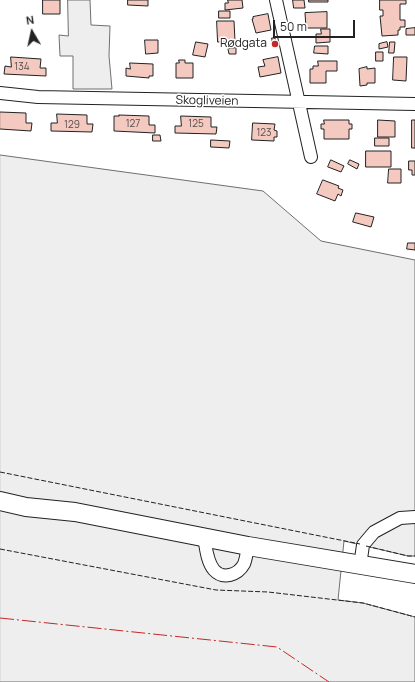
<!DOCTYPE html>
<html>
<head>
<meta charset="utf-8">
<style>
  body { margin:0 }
  #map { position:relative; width:415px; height:682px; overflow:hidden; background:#fff; font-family:Manrope,sans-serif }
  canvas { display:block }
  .north { position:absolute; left:12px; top:12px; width:40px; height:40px; -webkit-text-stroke:3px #fff; paint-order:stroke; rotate:351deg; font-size:11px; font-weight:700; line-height:16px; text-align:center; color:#222 }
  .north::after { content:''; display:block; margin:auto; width:14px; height:18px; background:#222; clip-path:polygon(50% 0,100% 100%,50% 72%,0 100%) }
  .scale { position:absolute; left:273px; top:20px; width:82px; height:18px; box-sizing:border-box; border:2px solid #222; border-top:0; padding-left:5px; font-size:12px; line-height:14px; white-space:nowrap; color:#222; -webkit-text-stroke:3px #fff; paint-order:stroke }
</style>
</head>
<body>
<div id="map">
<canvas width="415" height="682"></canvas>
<div class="north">N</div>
<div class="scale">50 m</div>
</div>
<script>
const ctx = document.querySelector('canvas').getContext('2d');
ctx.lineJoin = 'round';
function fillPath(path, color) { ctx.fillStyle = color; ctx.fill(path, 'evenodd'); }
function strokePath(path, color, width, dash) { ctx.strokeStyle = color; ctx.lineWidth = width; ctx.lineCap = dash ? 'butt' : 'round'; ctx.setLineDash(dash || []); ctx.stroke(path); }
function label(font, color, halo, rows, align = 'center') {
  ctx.font = font + ' Manrope,sans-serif'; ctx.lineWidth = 3; ctx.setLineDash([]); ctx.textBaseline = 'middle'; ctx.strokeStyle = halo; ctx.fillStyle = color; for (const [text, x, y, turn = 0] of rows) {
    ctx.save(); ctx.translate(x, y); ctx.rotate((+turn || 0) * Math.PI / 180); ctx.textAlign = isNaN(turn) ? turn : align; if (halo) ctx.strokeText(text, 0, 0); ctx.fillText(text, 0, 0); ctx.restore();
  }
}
const green = new Path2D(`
  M 68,0 L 90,0 L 91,25 L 110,26 L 109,56 L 112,89 L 73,89 L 73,56 L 60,56 L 59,35 L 68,36 Z
  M 0,155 L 263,191 L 321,241 L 415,260 L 415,556 L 408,556 L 344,541 L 338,600 L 363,603 L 415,617 L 415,682 L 0,682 Z`);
const building = new Path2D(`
  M 43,0 L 60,0 L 60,14 L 43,14 Z
  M 128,0 L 148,0 L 148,6 L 128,5 Z
  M 228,0 L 242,0 L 243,8 L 225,10 L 225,3 L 228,3 Z
  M 293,0 L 304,0 L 305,8 L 294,8 Z
  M 309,0 L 328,0 L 328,2 L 309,2 Z
  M 380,0 L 406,0 L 406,4 L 400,4 L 400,20 L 405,20 L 405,27 L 400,27 L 400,30 L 398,30 L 398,35 L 382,36 L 380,16 L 383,16 L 383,10 L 380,10 Z
  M 219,11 L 230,11 L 230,18 L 219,18 Z
  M 327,12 L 327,28 L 306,28 L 305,13 Z
  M 268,14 L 271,30 L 256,33 L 252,19 L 253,19 L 253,17 Z
  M 217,21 L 234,21 L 235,41 L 218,42 Z
  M 415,28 L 415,35 L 406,35 L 406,29 Z
  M 321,29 L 330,29 L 330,42 L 316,43 L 316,34 L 321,34 Z
  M 272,38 L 275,38 L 276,43 L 273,44 Z
  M 145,40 L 158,40 L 158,53 L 146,54 Z
  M 196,42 L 208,44 L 205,57 L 193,55 Z
  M 387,42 L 388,47 L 379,49 L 379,44 Z
  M 390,42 L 395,42 L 394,53 L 389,53 Z
  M 315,46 L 328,46 L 328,54 L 314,53 Z
  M 236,48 L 236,54 L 229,54 L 228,49 Z
  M 376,52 L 383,52 L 383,61 L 376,61 Z
  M 11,57 L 41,59 L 40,68 L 46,68 L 46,76 L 4,74 L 5,66 L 11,67 Z
  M 278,57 L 281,73 L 260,77 L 258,67 L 265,66 L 263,60 Z
  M 394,57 L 407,57 L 406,81 L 393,80 Z
  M 179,60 L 185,60 L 185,63 L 193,63 L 193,78 L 176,78 L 176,63 L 179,63 Z
  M 318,61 L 337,61 L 337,71 L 326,71 L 326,83 L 310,83 L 310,69 L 313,69 L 313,66 L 318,66 Z
  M 130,63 L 153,64 L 153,76 L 149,76 L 149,78 L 126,76 L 126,68 L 130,69 Z
  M 367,67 L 367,69 L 375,68 L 375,83 L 367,83 L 367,85 L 360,86 L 359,69 Z
  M 0,112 L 26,113 L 26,123 L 32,123 L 31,131 L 0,129 Z
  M 57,114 L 87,115 L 87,124 L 93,124 L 92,132 L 51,131 L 51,123 L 57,123 Z
  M 119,115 L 149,116 L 149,125 L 155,125 L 155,133 L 114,131 L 114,116 L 119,116 Z
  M 181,116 L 211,117 L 211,127 L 217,127 L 216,134 L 175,133 L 175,126 L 181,126 Z
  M 324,120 L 349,120 L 349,124 L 352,124 L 352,129 L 349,129 L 349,139 L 324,139 L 324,129 L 321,129 L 321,124 L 324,124 Z
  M 378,120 L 395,121 L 395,137 L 378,137 Z
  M 412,120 L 415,120 L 415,148 L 412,148 Z
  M 253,123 L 275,124 L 274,130 L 277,131 L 277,137 L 274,137 L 274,141 L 252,140 Z
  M 153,135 L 160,135 L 161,141 L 153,141 Z
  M 375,138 L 389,138 L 389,146 L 375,146 Z
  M 211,140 L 230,141 L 229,148 L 211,147 Z
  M 366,151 L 391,151 L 391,167 L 366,167 Z
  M 331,160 L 344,166 L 341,172 L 328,167 Z
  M 350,160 L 359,164 L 357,169 L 348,164 Z
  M 409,161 L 415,161 L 415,175 L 412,175 L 412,170 L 409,170 Z
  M 389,169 L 401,169 L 401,183 L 388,183 Z
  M 323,180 L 339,186 L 338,188 L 343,190 L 341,196 L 338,194 L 335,201 L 317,194 Z
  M 356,213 L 374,217 L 371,227 L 353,222 Z
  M 408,243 L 415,243 L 415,250 L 407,249 Z`);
const minor = new Path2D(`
  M 276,0 L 311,157
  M 0,93 L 38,97 L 415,104
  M 204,537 C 206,548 207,562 214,570 C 223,580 238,575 244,564 C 246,559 247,552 248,546
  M 360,566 L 363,545 L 374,532 L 400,518 L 415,517`);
const highway = new Path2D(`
  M 0,501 L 26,507 L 75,512 L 248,546 L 415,574`);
const fence = new Path2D(`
  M 0,472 L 360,544
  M 366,546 L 408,556 L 415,556
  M 0,549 L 216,590 L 268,592 L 363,603 L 415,617`);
const power = new Path2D(`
  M 0,618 L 277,647 L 329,682`);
const markers = [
  [275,44,4,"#c62828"]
];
const numberNames = [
  ["134",22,67],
  ["127",133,124],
  ["125",196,124],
  ["129",72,125],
  ["123",264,133]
];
const poiNames = [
  ["Rødgata",267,44]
];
const streetNames = [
  ["Skogliveien",207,101,1]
];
fillPath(green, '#eee');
strokePath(green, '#6f6f6f', 1);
fillPath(building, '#f3c9c0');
strokePath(building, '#222', 1);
strokePath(minor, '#222', 14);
strokePath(highway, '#222', 20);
strokePath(minor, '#fff', 12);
strokePath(highway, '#fff', 18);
strokePath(fence, '#222', 1, [5, 2]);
strokePath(power, '#c62828', 1, [14, 3, 2, 3]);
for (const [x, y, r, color] of markers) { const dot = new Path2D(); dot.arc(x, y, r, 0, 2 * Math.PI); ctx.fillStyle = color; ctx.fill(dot); strokePath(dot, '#fff', 1.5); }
label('10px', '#564c4a', null, numberNames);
label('12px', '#222', '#fff', poiNames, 'right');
label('12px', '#222', '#fff', streetNames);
</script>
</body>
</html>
